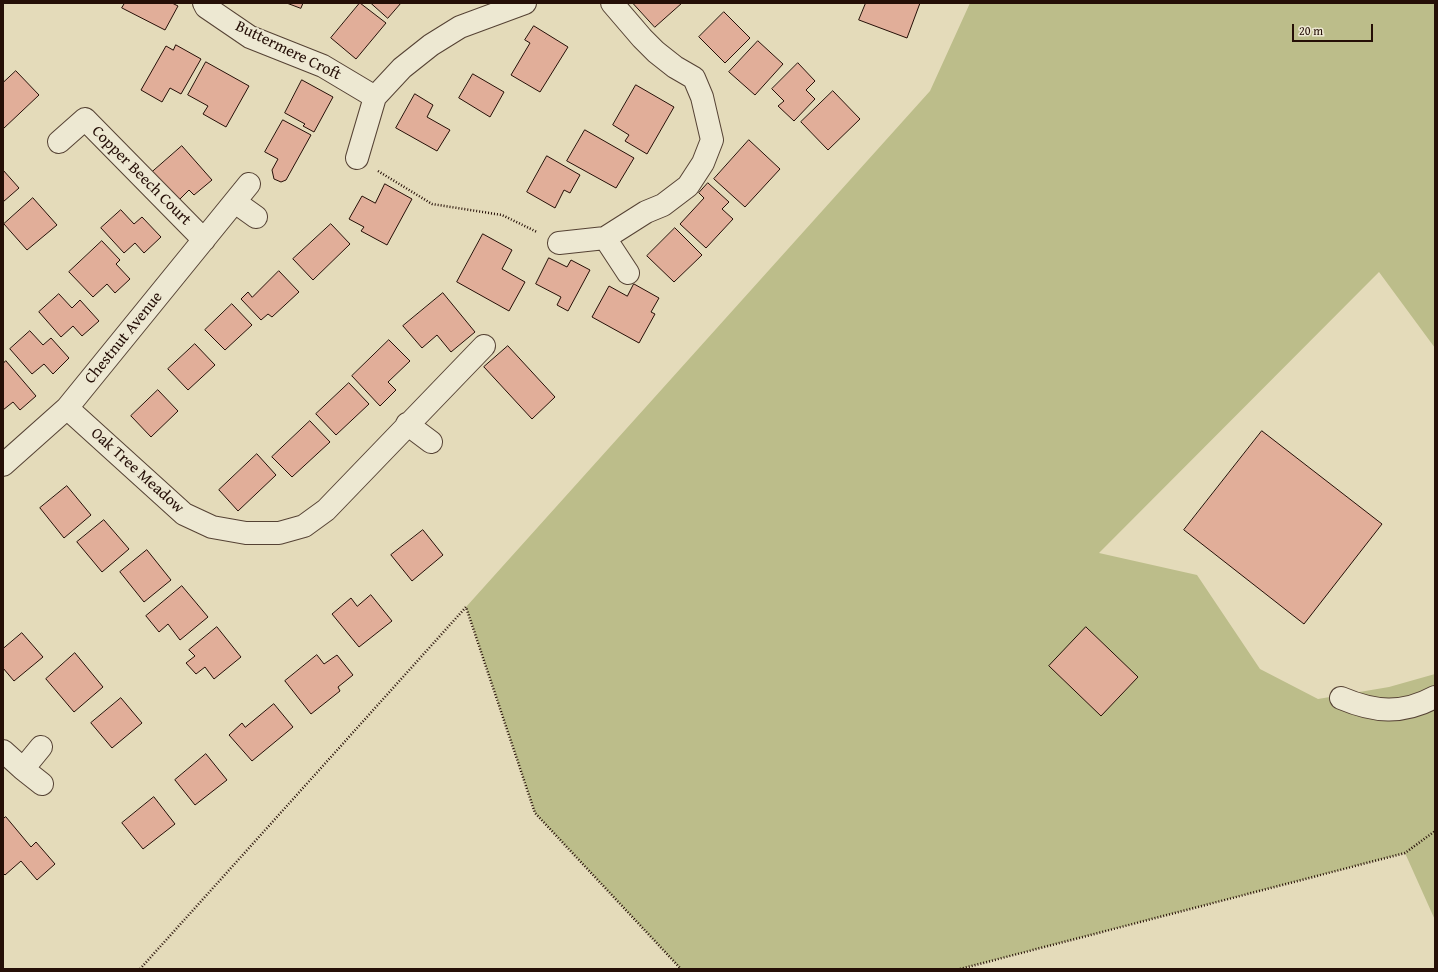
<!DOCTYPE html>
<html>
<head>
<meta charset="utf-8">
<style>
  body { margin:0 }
  #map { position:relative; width:1438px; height:972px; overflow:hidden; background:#e4dbba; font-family:"Gentium Book Plus",serif }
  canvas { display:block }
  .frame { position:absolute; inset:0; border:4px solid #250f07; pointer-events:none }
  .scale { position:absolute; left:1292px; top:24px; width:81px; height:18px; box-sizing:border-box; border:2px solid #250f07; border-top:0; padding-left:5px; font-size:12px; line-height:14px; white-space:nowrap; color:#250f07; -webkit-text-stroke:3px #ede8d2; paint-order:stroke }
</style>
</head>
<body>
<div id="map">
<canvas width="1438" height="972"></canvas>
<div class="frame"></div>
<div class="scale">20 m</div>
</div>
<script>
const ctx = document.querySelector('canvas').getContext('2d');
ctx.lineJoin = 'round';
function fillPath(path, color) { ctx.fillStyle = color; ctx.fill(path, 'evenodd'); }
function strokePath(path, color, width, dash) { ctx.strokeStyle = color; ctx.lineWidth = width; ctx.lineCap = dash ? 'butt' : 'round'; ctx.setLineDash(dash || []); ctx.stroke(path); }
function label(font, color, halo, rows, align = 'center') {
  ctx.font = font + ' "Gentium Book Plus",serif'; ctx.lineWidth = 4; ctx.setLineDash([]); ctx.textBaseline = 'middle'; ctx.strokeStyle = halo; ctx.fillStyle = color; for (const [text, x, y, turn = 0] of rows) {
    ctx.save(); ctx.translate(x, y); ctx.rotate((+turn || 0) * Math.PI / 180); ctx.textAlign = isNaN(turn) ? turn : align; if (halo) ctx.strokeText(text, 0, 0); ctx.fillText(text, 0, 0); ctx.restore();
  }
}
const green = new Path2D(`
  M 970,3 L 1435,3 L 1435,348 L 1379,272 L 1099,553 L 1197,575 L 1260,669 L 1318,699 L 1389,687 L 1435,674 L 1435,920 L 1405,853 L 960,969 L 681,969 L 535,813 L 466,607 L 930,91 Z`);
const building = new Path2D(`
  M 125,3 L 172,3 L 178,6 L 165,30 L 122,8 Z
  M 287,3 L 303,3 L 301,8 Z
  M 360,3 L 386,23 L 356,59 L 331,38 Z
  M 371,3 L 401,3 L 388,18 Z
  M 633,3 L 682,3 L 655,27 Z
  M 866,3 L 920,3 L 907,38 L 859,20 Z
  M 724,12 L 750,38 L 725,63 L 699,37 Z
  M 534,26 L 568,47 L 540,92 L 511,75 L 530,43 L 525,40 Z
  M 758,41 L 783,64 L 755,95 L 729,72 Z
  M 176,45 L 201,59 L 181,94 L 170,88 L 162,102 L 141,90 L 166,46 L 173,50 Z
  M 206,62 L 249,86 L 226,127 L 203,114 L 208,106 L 188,95 Z
  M 798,63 L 815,81 L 806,90 L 815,99 L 794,121 L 778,106 L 784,101 L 772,89 Z
  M 16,71 L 39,95 L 3,129 L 3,83 Z
  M 473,74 L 504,92 L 490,117 L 459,98 Z
  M 302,80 L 333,97 L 314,132 L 303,126 L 305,124 L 285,113 Z
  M 636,85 L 674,107 L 647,154 L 625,141 L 629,135 L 613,125 Z
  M 833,91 L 860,119 L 828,150 L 801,122 Z
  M 415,94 L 433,105 L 427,117 L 450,130 L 437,151 L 396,128 Z
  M 283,120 L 311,135 L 286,180 L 281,182 L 274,179 L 272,170 L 278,159 L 265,152 Z
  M 585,130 L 634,158 L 616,188 L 567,161 Z
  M 749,140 L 780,169 L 745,207 L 714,179 Z
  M 182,146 L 212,180 L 194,195 L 189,190 L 176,203 L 150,174 Z
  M 547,156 L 580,175 L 570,193 L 564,190 L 555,208 L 527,192 Z
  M 3,170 L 19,188 L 3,202 Z
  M 708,183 L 729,202 L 722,209 L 733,219 L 706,248 L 680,224 L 704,198 L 699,193 Z
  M 385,184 L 412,199 L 387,245 L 361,231 L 364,227 L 349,219 L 362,196 L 375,203 Z
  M 33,198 L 57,225 L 27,250 L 4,224 Z
  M 121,210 L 134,224 L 142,217 L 161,237 L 144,253 L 135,243 L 124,253 L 101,228 Z
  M 331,224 L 350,244 L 313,280 L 293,259 Z
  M 675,228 L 702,255 L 674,282 L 647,256 Z
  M 483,234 L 512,250 L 502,269 L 525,282 L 509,311 L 457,282 Z
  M 102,241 L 120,260 L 116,264 L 130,279 L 115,293 L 107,284 L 93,297 L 69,272 Z
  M 549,258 L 567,267 L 571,260 L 590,270 L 568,311 L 557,305 L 561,297 L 536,284 Z
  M 279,271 L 299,292 L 272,317 L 268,314 L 261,320 L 241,299 L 248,292 L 252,297 Z
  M 634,284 L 659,298 L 651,312 L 655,314 L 639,343 L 592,317 L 609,286 L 627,296 Z
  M 443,293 L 475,332 L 451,352 L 437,335 L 422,348 L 403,326 Z
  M 59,294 L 72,308 L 80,300 L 99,321 L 82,336 L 73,326 L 61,337 L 39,312 Z
  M 232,304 L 252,325 L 225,350 L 205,330 Z
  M 30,331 L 43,345 L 51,338 L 69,358 L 53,374 L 44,364 L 32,374 L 10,349 Z
  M 389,340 L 410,361 L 388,382 L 396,390 L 380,406 L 352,376 Z
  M 195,344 L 215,365 L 188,390 L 168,369 Z
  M 508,346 L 555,397 L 532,419 L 484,367 Z
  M 6,361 L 36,396 L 20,410 L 13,402 L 3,410 L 3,364 Z
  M 349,383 L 369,404 L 336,435 L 316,414 Z
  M 158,390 L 178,411 L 151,437 L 131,416 Z
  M 310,421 L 330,442 L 292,477 L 272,457 Z
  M 1262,431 L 1382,524 L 1304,624 L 1184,530 Z
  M 257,454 L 276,475 L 238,511 L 219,490 Z
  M 67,486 L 91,515 L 64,538 L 40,508 Z
  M 104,520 L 129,549 L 102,572 L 77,542 Z
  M 423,530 L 443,555 L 412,581 L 391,555 Z
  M 147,550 L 171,580 L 144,602 L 120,572 Z
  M 182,586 L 208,617 L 180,640 L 168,624 L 159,632 L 146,616 Z
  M 371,595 L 392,621 L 359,647 L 332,614 L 351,598 L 357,606 Z
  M 217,627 L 241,657 L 214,679 L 205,667 L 196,674 L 186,663 L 195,656 L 189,650 Z
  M 1086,627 L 1138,677 L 1101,716 L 1049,666 Z
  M 22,633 L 43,657 L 14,681 L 3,668 L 3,649 Z
  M 75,653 L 103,687 L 74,712 L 46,679 Z
  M 317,655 L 324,664 L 337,655 L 353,675 L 338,687 L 340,691 L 311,714 L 285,681 Z
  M 121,698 L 142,723 L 112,748 L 91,723 Z
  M 274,704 L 293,727 L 252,761 L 229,735 L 242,723 L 245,727 Z
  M 206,754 L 227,780 L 195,805 L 175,780 Z
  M 154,797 L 175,824 L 143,849 L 122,823 Z
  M 6,817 L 31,847 L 36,842 L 55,864 L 37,880 L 21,861 L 5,875 L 3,873 L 3,819 Z`);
const path = new Path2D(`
  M 378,171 L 432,204 L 502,215 L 537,232
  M 140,969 L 466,607 L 535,813 L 681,969
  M 960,969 L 1405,853 L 1435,831`);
const minor = new Path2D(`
  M 204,3 L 206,7 L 250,37 L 323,66 L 375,97
  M 59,142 L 85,119 L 204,240
  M 357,158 L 375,97 L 402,68 L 431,45 L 460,27 L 525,3
  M 235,202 L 256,217
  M 605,238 L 646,212 L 663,205 L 688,186 L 703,163 L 712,140 L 702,97 L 694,78 L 675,67 L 656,52 L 642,38 L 612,3
  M 559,243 L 605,238 L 628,273
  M 67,408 L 184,514 L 212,527 L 246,533 L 279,533 L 304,526 L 326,510 L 484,346
  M 407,424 L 431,442
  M 3,465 L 67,408 L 249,184
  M 1341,698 C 1374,712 1402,715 1435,697
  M 3,751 L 23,769 L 42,784
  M 23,769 L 41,747`);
const streetNames = [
  ["Buttermere Croft",288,51,26],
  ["Copper Beech Court",141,176,45],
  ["Chestnut Avenue",124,338,-51],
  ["Oak Tree Meadow",137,471,42]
];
fillPath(green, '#bcbd8a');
fillPath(building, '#e1ae99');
strokePath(building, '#250f07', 1);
strokePath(minor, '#554234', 24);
strokePath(path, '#250f07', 2.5, [1, 2]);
strokePath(minor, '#ede8d2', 22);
label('16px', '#250f07', '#ede8d2', streetNames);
</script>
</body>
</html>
